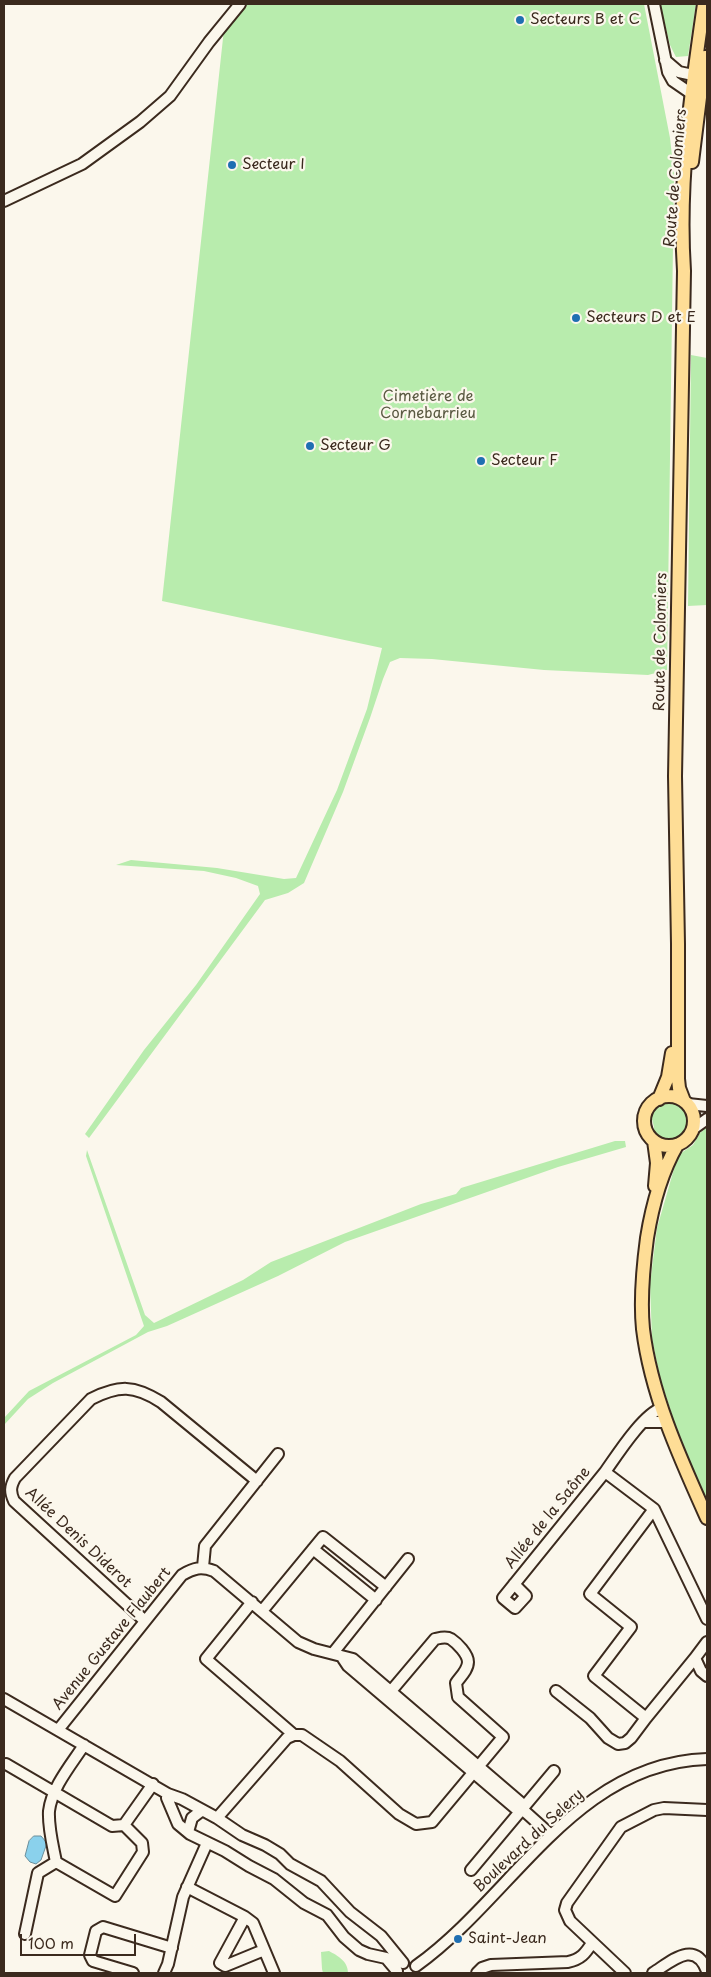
<!DOCTYPE html>
<html>
<head>
<meta charset="utf-8">
<style>
  body { margin:0 }
  #map { position:relative; width:711px; height:1977px; overflow:hidden; background:#fbf7ec; font-family:"Playpen Sans",sans-serif }
  canvas { display:block }
  .frame { position:absolute; inset:0; border:5px solid #3b2a1e; pointer-events:none }
  .scale { position:absolute; left:20px; top:1934px; width:116px; height:22px; box-sizing:border-box; border:2px solid #3b2a1e; border-top:0; padding-left:6px; font-size:15px; line-height:18px; white-space:nowrap; color:#3b2a1e; -webkit-text-stroke:4px #fbf7ec; paint-order:stroke }
</style>
</head>
<body>
<div id="map">
<canvas width="711" height="1977"></canvas>
<div class="frame"></div>
<div class="scale">100 m</div>
</div>
<script>
const ctx = document.querySelector('canvas').getContext('2d');
ctx.lineJoin = 'round';
function fillPath(path, color) { ctx.fillStyle = color; ctx.fill(path, 'evenodd'); }
function strokePath(path, color, width, dash) { ctx.strokeStyle = color; ctx.lineWidth = width; ctx.lineCap = dash ? 'butt' : 'round'; ctx.setLineDash(dash || []); ctx.stroke(path); }
function label(font, color, halo, rows, align = 'center') {
  ctx.font = font + ' "Playpen Sans",sans-serif'; ctx.lineWidth = 4.5; ctx.setLineDash([]); ctx.textBaseline = 'middle'; ctx.strokeStyle = halo; ctx.fillStyle = color; for (const [text, x, y, turn = 0] of rows) {
    ctx.save(); ctx.translate(x, y); ctx.rotate((+turn || 0) * Math.PI / 180); ctx.textAlign = isNaN(turn) ? turn : align; if (halo) ctx.strokeText(text, 0, 0); ctx.fillText(text, 0, 0); ctx.restore();
  }
}
const green = new Path2D(`
  M 246,4 L 644,4 L 670,138 L 674,174 L 667,670 L 648,675 L 544,670 L 432,659 L 400,658 L 390,662 L 383,679 L 370,718 L 343,792 L 304,883 L 288,893 L 265,900 L 89,1138 L 85,1134 L 144,1050 L 196,985 L 260,894 L 258,886 L 236,878 L 204,871 L 116,865 L 131,860 L 217,868 L 284,879 L 296,878 L 337,790 L 367,709 L 382,648 L 162,601 L 224,29 Z
  M 660,4 L 696,4 L 688,56 L 676,57 L 670,45 Z
  M 691,355 L 707,358 L 707,605 L 688,606 Z
  M 668,1102 C 706,1106 680,1160 653,1131 L 654,1127 L 651,1115 L 656,1107 Z
  M 707,1127 L 707,1503 L 675,1424 L 660,1378 L 652,1339 L 650,1284 L 657,1228 L 678,1155 L 693,1145 L 700,1133 Z
  M 615,1141 L 625,1141 L 626,1147 L 558,1167 L 345,1242 L 278,1276 L 167,1326 L 148,1332 L 53,1383 L 28,1399 L 4,1425 L 4,1418 L 29,1391 L 136,1335 L 144,1326 L 86,1156 L 87,1150 L 145,1315 L 154,1323 L 243,1280 L 271,1262 L 421,1204 L 456,1194 L 461,1188 Z
  M 329,1951 C 338,1956 348,1961 348,1973 L 323,1973 L 322,1969 L 321,1952 Z`);
const water = new Path2D(`
  M 34,1836 L 41,1836 L 47,1843 L 41,1860 L 36,1864 L 30,1862 L 25,1856 L 29,1841 Z`);
const minor = new Path2D(`
  M 654,4 L 668,72 L 673,81 L 689,92 L 701,88 L 693,75 L 679,72 L 665,60
  M 4,201 L 82,164 L 140,122 L 170,96 L 209,42 L 240,4
  M 688,1104 L 707,1106
  M 693,1129 L 707,1119
  M 662,1408 C 643,1414 617,1455 605,1472 L 654,1509 L 707,1619
  M 644,1422 L 667,1422
  M 654,1509 L 590,1594 L 631,1627 L 594,1676 L 646,1718 L 695,1658
  M 313,1549 L 376,1600
  M 203,1567 L 205,1546 L 278,1454
  M 514,1584 L 526,1596 L 515,1608 L 503,1598 L 605,1472
  M 262,1611 L 323,1537 L 386,1587
  M 145,1621 L 14,1501 C 10,1492 10,1487 15,1478 L 91,1399 C 119,1385 134,1385 161,1402 L 257,1481
  M 707,1642 L 695,1658 L 701,1671 L 707,1676
  M 333,1653 L 408,1559
  M 342,1657 L 348,1666 L 515,1808 L 522,1809 L 551,1835
  M 556,1691 L 590,1718 L 608,1738 L 618,1744 L 625,1743 L 631,1738 L 646,1718
  M 4,1699 L 168,1794 L 182,1799 L 217,1818 L 242,1835 L 265,1845 L 280,1854 L 290,1864 L 321,1881 L 350,1912 L 381,1936 L 403,1963
  M 58,1730 L 182,1575 C 194,1568 201,1566 214,1571 L 298,1642 L 314,1649 L 353,1659 L 520,1802 L 522,1809
  M 294,1735 L 302,1735 L 340,1761 L 399,1814 L 416,1824 L 432,1822 L 503,1737 L 458,1697 L 456,1683 C 460,1677 468,1670 468,1662 C 468,1654 457,1643 451,1639 C 446,1636 440,1638 435,1639 L 386,1697
  M 84,1745 C 71,1765 52,1787 49,1811 C 48,1828 53,1846 56,1862 L 115,1896 L 143,1852 L 142,1843 L 124,1825 L 153,1784
  M 6,1764 L 112,1826 L 124,1825
  M 168,1794 L 167,1798 L 178,1824 L 190,1834 L 225,1851 L 249,1866 L 274,1879 L 304,1903 L 327,1915 L 344,1937 L 359,1950 L 368,1954 L 386,1958 L 397,1971
  M 217,1818 L 287,1738 L 294,1735 L 206,1659 L 252,1602
  M 188,1832 L 192,1818 L 201,1811
  M 471,1870 L 554,1771
  M 187,1887 L 245,1917 L 220,1963 L 225,1966 L 264,1950
  M 245,1917 L 253,1923 L 274,1973
  M 25,1934 L 38,1873 L 56,1862
  M 416,1966 C 513,1897 574,1763 707,1759
  M 133,1973 L 93,1961 L 90,1955 L 96,1931 L 103,1927 L 172,1948
  M 164,1973 L 168,1964 L 183,1897 L 207,1843
  M 477,1973 L 482,1968 L 491,1965 L 568,1962 C 581,1959 585,1954 592,1943
  M 625,1973 L 570,1921 L 565,1910 L 567,1903 L 621,1827 L 654,1810 L 664,1808 L 707,1810
  M 653,1973 C 672,1961 695,1939 707,1971`);
const major = new Path2D(`
  M 692,162 L 705,57
  M644 1121a25 25 0 1 1 50 0a25 25 0 1 1-50 0Z
  M 659,1099 L 668,1077 L 672,1053
  M 684,1101 L 679,1088 L 678,1079 L 678,944 L 675,776 L 684,271 C 678,181 691,93 704,4
  M 654,1141 L 657,1163 L 655,1186
  M 677,1145 C 661,1173 652,1207 647,1238 C 643,1268 640,1299 643,1329 C 651,1395 680,1458 707,1518`);
const markers = [
  [520,20,5,"#1f6fb2"],
  [232,165,5,"#1f6fb2"],
  [576,318,5,"#1f6fb2"],
  [310,446,5,"#1f6fb2"],
  [481,461,5,"#1f6fb2"],
  [458,1939,5,"#1f6fb2"]
];
const poiNames = [
  ["Secteurs B et C",530,20],
  ["Secteur I",242,165],
  ["Secteurs D et E",586,318],
  ["Secteur G",320,446],
  ["Secteur F",491,461],
  ["Saint-Jean",468,1939]
];
const streetNames = [
  ["Route de Colomiers",676,178,-85],
  ["Route de Colomiers",661,642,-89],
  ["Allée de la Saône",548,1518,-51],
  ["Allée Denis Diderot",78,1538,43],
  ["Avenue Gustave Flaubert",112,1639,-51],
  ["Boulevard du Selery",529,1841,-43]
];
const parkNames = [
  ["Cimetière de",428,397],
  ["Cornebarrieu",428,414]
];
fillPath(green, '#b8ecad');
fillPath(water, '#8ad1ec');
strokePath(water, '#6a8e9a', 1);
strokePath(minor, '#3b2a1e', 14);
strokePath(major, '#3b2a1e', 16);
strokePath(minor, '#fbf7ec', 10);
strokePath(major, '#fedd96', 12);
for (const [x, y, r, color] of markers) { const dot = new Path2D(); dot.arc(x, y, r, 0, 2 * Math.PI); ctx.fillStyle = color; ctx.fill(dot); strokePath(dot, '#fbf7ec', 2); }
label('15px', '#3b2a1e', '#fbf7ec', poiNames, 'left');
label('15px', '#3b2a1e', '#fbf7ec', streetNames);
label('15px', '#5a5a42', '#fbf7ec', parkNames);
</script>
</body>
</html>
